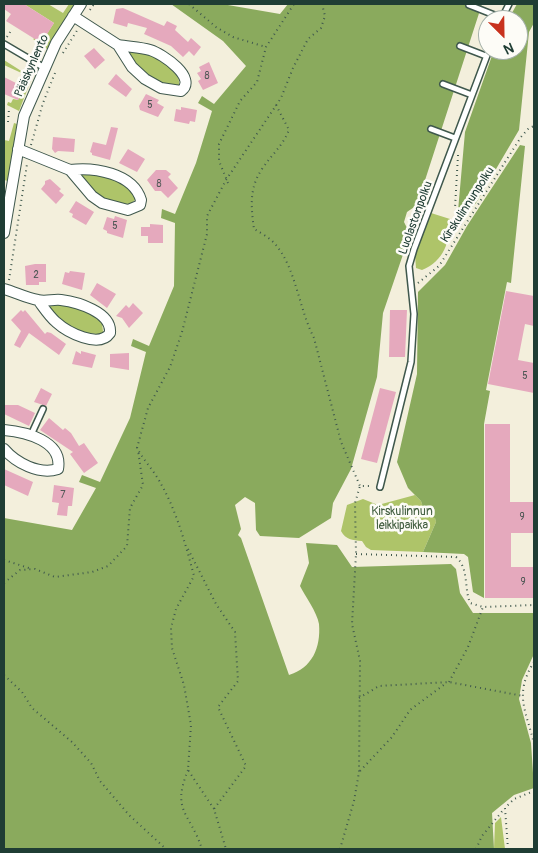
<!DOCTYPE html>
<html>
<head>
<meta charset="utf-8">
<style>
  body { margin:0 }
  #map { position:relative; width:538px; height:853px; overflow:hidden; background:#f3efdc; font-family:Pangolin,sans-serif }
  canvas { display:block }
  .frame { position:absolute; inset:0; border:5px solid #1f3d34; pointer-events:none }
  .north { position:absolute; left:478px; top:10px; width:50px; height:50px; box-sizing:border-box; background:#fdfcf7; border:1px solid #a4b0a9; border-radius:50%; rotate:157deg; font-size:14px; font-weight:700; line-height:20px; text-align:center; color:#1f3d34 }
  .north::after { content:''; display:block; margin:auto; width:18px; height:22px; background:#c8321e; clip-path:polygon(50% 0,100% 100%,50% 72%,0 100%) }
</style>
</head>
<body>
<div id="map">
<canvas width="538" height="853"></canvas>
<div class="frame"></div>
<div class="north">N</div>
</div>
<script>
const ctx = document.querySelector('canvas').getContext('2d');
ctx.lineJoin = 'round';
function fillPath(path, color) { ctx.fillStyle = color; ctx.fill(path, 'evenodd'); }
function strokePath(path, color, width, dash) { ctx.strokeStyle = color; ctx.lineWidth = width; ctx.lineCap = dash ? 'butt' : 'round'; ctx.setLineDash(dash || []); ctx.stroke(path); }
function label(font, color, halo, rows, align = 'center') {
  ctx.font = font + ' Pangolin,sans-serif'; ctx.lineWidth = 5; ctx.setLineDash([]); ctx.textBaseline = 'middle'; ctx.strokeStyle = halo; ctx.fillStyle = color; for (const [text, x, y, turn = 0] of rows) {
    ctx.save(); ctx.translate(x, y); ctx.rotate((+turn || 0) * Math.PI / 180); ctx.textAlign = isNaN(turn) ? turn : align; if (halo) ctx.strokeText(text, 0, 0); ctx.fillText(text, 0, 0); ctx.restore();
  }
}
const green = new Path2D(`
  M 24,4 L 48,4 L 63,13 L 69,4 L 75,4 L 47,49 L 33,39 L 42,33 L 46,35 L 54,23 Z
  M 129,52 C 145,49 182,65 179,85 L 171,88 L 143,73 L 128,54 Z
  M 4,60 L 26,74 L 30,69 L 35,70 L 19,111 L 7,105 L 8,102 L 11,103 L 13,99 L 18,100 L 28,76 L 4,65 Z
  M 14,123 L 17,124 L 8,181 L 4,180 L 4,140 L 9,141 Z
  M 82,173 C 99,176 131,178 135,200 L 130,204 C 104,203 96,195 80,175 Z
  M 431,213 L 450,219 C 450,242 444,261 422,270 L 416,268 L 415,255 Z
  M 56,304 C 72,305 90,310 102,322 L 103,332 L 100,334 C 79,334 61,324 49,307 Z
  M 415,495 L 421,501 L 425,514 L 435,517 L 436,522 L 423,552 L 371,550 L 366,547 L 362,541 C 352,540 346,540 341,531 L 347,505 L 363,499 L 378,505 Z
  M 501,817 L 505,849 L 494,849 L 495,823 Z`);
const forest = new Path2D(`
  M 171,4 L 222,4 L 280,14 L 288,4 L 482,4 L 417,205 L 407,212 L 404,222 L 410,234 L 383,313 L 377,377 L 351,469 L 333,503 L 331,518 L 299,538 L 260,536 L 256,530 L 255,503 L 245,497 L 235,505 L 241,529 L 238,535 L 241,538 L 289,675 C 312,668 321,648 319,624 C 317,612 305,596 300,586 L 309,563 L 306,543 L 337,545 L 352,567 L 451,564 L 456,569 L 460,593 L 473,613 L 534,613 L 534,654 L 522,680 L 519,699 L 531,743 L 534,788 L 514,795 L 492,813 L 494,849 L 4,849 L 4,518 L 72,530 L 96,488 L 79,482 L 82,475 L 100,482 L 130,418 L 146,352 L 131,346 L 133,339 L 149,346 L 174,286 L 175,223 L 161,218 L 162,209 L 175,214 L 196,163 L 212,111 L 198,103 L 202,96 L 214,104 L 246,66 L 223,41 Z
  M 517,4 L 534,4 L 534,23 L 529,32 L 519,130 L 476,203 L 467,213 L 463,215 L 458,211 L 465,132 L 494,50 L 518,50 L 518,20 L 508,20 Z
  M 520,145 L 525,146 L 511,283 L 507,282 L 486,390 L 490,391 L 484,424 L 484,598 L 473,592 L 468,557 L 464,554 L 423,552 L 436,522 L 435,518 L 425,514 L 421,501 L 408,488 L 397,462 L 417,374 L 418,292 L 445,265 L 467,226 Z`);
const building = new Path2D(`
  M 4,4 L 24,4 L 54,23 L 46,36 L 42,34 L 38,41 L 6,21 L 11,14 L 4,9 Z
  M 123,8 L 164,26 L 167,21 L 177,26 L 175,30 L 188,42 L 191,38 L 201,47 L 194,56 L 189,51 L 183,57 L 171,46 L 144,34 L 147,28 L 128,23 L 127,27 L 113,23 L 116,9 Z
  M 94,48 L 105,60 L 95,69 L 84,56 Z
  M 209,62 L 218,83 L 203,90 L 198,81 L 201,79 L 197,73 L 201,71 L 199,67 Z
  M 116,74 L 132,89 L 126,97 L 108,84 Z
  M 4,77 L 24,87 L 18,100 L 4,94 Z
  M 146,94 L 159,100 L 157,103 L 164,107 L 158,117 L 140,110 L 139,106 Z
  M 181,107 L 197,110 L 195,122 L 190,121 L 189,124 L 174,121 L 176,109 L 181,110 Z
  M 111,127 L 118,128 L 110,160 L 92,155 L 92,153 L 90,152 L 93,142 L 106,145 Z
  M 53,137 L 75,139 L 74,152 L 58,151 L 55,153 L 52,149 Z
  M 128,149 L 145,159 L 137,172 L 119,163 Z
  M 156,170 L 166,170 L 171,174 L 168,177 L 178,188 L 168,198 L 161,191 L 155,191 L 147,180 Z
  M 50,179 L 61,189 L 59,191 L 64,195 L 56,204 L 41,189 L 45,184 L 45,181 Z
  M 76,201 L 94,212 L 86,225 L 72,217 L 73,214 L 69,212 Z
  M 115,216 L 127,220 L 123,238 L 107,233 L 107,231 L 103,229 L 107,217 L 114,219 Z
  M 150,224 L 163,225 L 163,243 L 148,243 L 148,236 L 141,236 L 141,227 L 150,227 Z
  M 35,264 L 46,264 L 46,282 L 39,282 L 39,285 L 26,285 L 25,266 Z
  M 70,271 L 85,273 L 82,290 L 62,284 L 65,272 L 69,273 Z
  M 97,283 L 116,294 L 107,308 L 90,295 Z
  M 506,291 L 534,296 L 534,326 L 525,324 L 518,360 L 534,363 L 534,393 L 488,384 Z
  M 133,303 L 143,313 L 129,328 L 122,318 L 116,316 L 126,305 L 129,308 Z
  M 21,310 L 23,312 L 25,310 L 45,334 L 47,332 L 51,333 L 66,344 L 59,355 L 29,333 L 20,348 L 14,345 L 21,331 L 11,320 Z
  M 390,310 L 407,310 L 405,357 L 389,357 Z
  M 76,351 L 81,354 L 81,351 L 96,355 L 92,368 L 72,364 Z
  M 129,353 L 129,370 L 110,367 L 110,354 Z
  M 41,388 L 52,394 L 46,406 L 34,402 Z
  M 380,388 L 396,392 L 377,463 L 361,459 Z
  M 4,405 L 18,405 L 35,413 L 29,426 L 4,414 Z
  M 49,418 L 63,430 L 65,428 L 71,433 L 79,446 L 84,443 L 98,463 L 84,473 L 70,454 L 73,452 L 40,430 Z
  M 485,424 L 510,424 L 510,502 L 534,502 L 534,533 L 511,533 L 511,567 L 534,567 L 534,598 L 485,598 Z
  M 4,469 L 33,482 L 28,496 L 4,485 Z
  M 54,485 L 74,488 L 72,506 L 68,506 L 67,516 L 57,515 L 59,503 L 52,502 Z`);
const path = new Path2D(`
  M 189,4 L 216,27 L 233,37 L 266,47
  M 90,10 L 94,4
  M 7,37 L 12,29
  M 34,52 L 38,46
  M 63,53 L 78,29
  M 276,105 L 289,130 C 282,147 272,154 262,169 C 249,188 251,207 254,229 C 261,233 270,238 276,245 C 296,269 299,309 314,338 L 341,442 L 360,486
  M 8,122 L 9,109
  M 31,145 L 43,103 L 55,73
  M 458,155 L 455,208 L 462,228
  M 228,183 L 219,161 L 219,144 L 240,101 L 257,82 L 266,47 L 294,4
  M 9,280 L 27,164
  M 418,283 L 439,266 L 521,137 L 529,128 L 534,126
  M 188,549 L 216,604 L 235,632 L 238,681 L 218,707 L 246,766 L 214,809 L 226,849
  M 356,554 L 456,557 C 469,568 464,588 470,603 L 483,607 L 534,605
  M 4,560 L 32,569
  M 4,583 L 20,570 L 35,569 L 55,577 L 92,572 L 108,566 L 127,546 L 130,508 L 143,485 L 138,450
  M 534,662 C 513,695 527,712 534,744
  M 4,675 L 22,692 L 32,708 L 72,742 L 91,763 L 100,781 L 129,815 L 166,849
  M 449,682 L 468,647 L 483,607
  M 359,698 L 379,686 L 449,682 L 523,696
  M 188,770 C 171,812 190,812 202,849
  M 360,771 L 392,737 L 410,710 L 445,684
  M 214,809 L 188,770 L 191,725 L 184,685 L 172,648 L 171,628 L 176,609 L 194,576 C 186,546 177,512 161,484 C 155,472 144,461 137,448 L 148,408 L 170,367 L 182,332 L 207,234 L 207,216 L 226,180 L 281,98 L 293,68 L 308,39 L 321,28 L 325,16 L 322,4
  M 340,849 L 354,801 L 359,772 L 360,661 L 352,624 L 356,554 L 355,503 L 360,486 L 372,486
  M 476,849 L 482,836 L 504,809
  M 508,849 L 505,808 L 514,799 L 534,791`);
const lane = new Path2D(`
  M 469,5 L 502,18
  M 501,20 L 509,4
  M 4,44 L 43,67
  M 460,46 L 486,56
  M 443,84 L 472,95
  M 431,129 L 455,138
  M 31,435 L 43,409
  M 380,487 L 411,362 L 414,314 L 409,266 L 414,249 L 489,50`);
const street = new Path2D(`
  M 73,16 L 118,45 L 132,67 L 145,79 L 161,88 L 181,91 C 198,78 163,54 150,50 C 140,47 129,47 118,45
  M 18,149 L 70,170 L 92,196 L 102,203 L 128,210 L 140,205 L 141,200 C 133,173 94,167 70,170
  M 4,233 L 24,116 L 56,43 L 81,4
  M 4,289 C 15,292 26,298 38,300 C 45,302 54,299 61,300 C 77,302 112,312 110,333 C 99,349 67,332 56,322 C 49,316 44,308 38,300
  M 4,430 C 26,432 63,441 58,469 C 39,475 16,463 4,449`);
const numberNames = [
  ["8",207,76],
  ["5",150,105],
  ["8",159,184],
  ["5",115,226],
  ["2",36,275],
  ["5",525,376],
  ["7",63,495],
  ["9",522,517],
  ["9",523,582]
];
const streetNames = [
  ["Pääskynlento",32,66,-66],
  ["Kirskulinnunpolku",468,205,-57],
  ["Luolastonpolku",416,218,-70]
];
const parkNames = [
  ["Kirskulinnun",402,512],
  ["leikkipaikka",402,526]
];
fillPath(green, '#aec469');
fillPath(forest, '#8aaa5d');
fillPath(building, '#e5a9bd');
strokePath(lane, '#3f584d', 8);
strokePath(street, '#3f584d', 12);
strokePath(path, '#3f584d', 2, [1, 4]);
strokePath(lane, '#fff', 5);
strokePath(street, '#fff', 10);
label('10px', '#505856', null, numberNames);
label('12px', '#1f3d34', '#fdfcf7', streetNames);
label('12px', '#435f41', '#fdfcf7', parkNames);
</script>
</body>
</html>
